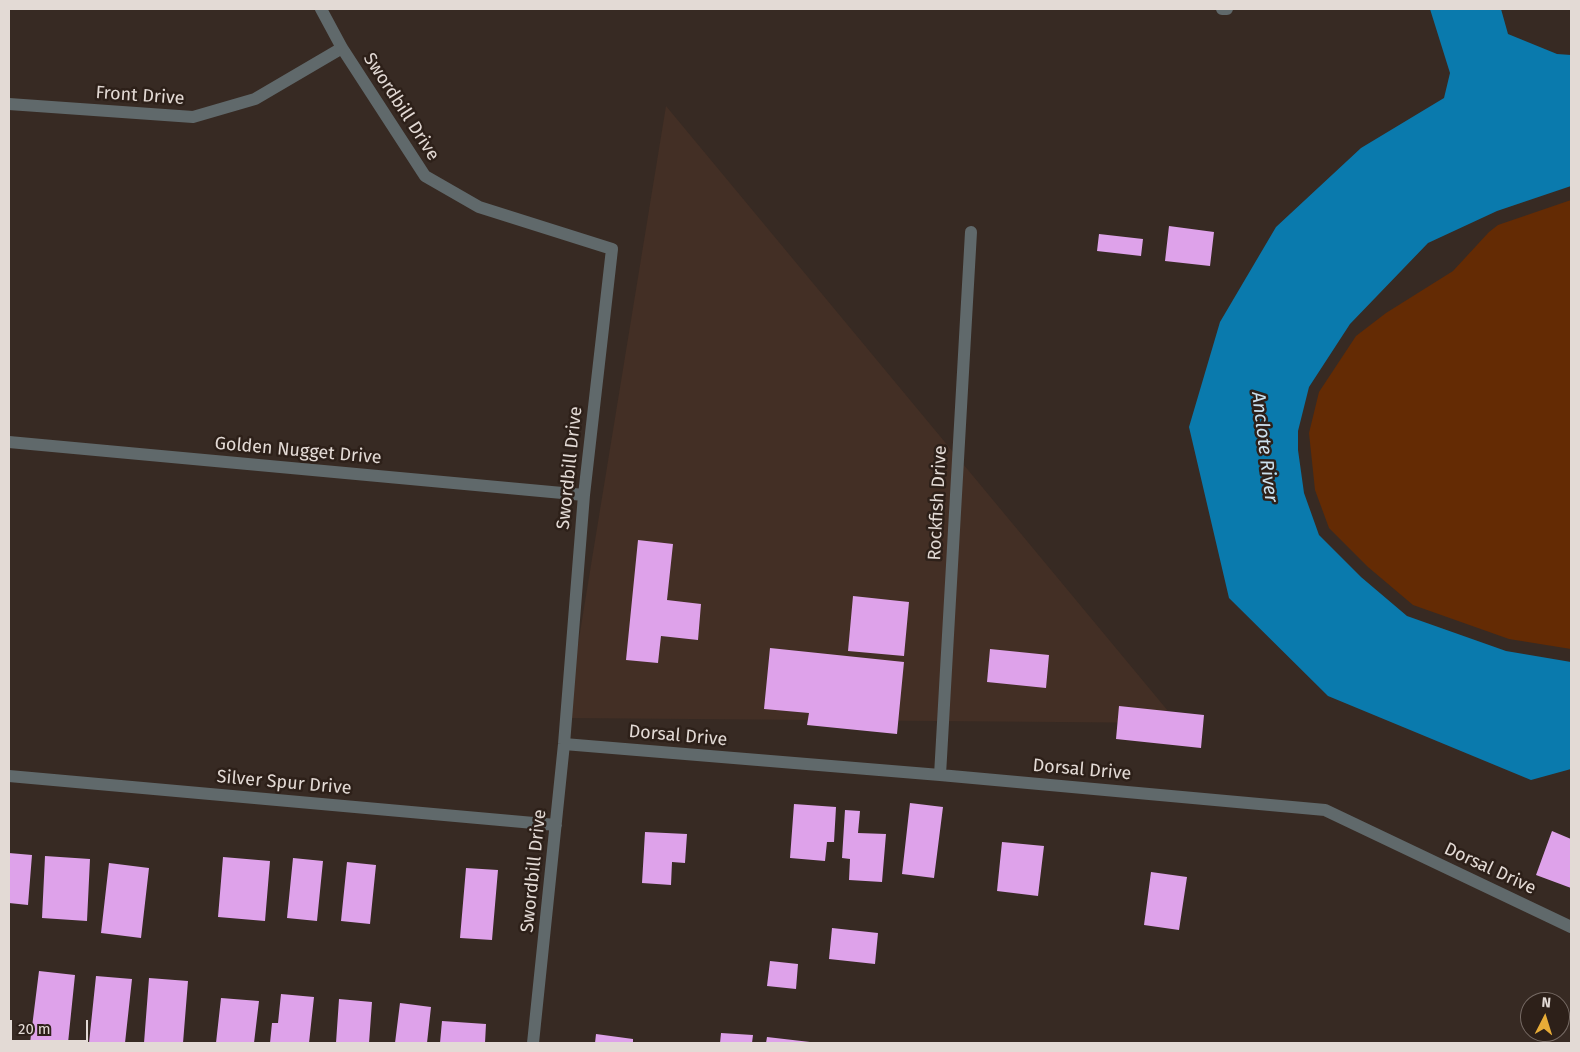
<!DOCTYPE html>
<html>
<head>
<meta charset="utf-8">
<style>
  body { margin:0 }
  #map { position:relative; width:1580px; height:1052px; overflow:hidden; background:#372a23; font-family:"Fira Sans",sans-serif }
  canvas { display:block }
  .frame { position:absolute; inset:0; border:10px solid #e3dad5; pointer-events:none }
  .north { position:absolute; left:1520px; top:992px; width:50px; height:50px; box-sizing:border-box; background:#2d2019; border:1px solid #766a64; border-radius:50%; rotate:5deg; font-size:14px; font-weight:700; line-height:20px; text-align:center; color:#e3dad5 }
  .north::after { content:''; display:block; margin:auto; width:18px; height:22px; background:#e8ac37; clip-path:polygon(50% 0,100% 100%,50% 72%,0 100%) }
  .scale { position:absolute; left:10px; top:1020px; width:78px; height:22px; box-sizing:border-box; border:2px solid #e3dad5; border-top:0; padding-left:6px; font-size:15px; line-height:18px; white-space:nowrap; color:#e3dad5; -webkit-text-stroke:4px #2d2019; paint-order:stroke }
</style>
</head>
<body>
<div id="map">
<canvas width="1580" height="1052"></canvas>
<div class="frame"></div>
<div class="north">N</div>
<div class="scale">20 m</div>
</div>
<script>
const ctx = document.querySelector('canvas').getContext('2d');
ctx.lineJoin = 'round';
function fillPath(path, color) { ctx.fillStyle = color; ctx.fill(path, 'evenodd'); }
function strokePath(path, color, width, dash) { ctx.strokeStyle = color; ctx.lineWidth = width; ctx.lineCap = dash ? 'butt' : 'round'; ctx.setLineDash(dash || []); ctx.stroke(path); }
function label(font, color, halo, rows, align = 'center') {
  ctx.font = font + ' "Fira Sans",sans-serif'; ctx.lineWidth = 5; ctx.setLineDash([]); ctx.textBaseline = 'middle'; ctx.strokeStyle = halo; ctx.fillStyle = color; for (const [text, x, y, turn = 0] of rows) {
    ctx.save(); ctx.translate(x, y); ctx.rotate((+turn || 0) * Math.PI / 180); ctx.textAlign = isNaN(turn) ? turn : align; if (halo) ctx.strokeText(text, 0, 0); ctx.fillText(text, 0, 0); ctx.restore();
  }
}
const built = new Path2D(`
  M 666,106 L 1178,723 L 566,718 Z`);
const green = new Path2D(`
  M 1571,200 L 1571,649 L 1509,639 L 1413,605 L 1368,567 L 1329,528 L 1315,490 L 1309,433 L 1319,392 L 1356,336 L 1386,313 L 1453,271 L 1489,232 L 1498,225 Z`);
const water = new Path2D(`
  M 1430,9 L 1501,9 L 1508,34 L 1557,54 L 1571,55 L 1571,186 L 1497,211 L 1428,243 L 1350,324 L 1309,387 L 1298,431 L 1298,450 L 1304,493 L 1319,535 L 1361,577 L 1407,616 L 1506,651 L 1571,662 L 1571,769 L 1531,780 L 1328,696 L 1229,598 L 1189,427 L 1220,322 L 1276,227 L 1361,148 L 1444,98 L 1450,73 Z`);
const building = new Path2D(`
  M 1169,226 L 1214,232 L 1210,266 L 1165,261 Z
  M 1099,234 L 1143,239 L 1141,256 L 1097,251 Z
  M 638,540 L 673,544 L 667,600 L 701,604 L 698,640 L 661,636 L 658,663 L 626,660 Z
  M 853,596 L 909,602 L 904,656 L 848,651 Z
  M 770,648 L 904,662 L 897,734 L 807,725 L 809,713 L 764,709 Z
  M 990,649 L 1049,655 L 1046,688 L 987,682 Z
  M 1119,706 L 1204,715 L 1201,748 L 1116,739 Z
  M 910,803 L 943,807 L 934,878 L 902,874 Z
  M 794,804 L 836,807 L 834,842 L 827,842 L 825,861 L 790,858 Z
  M 845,810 L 860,811 L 858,833 L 886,834 L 882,882 L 849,880 L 850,859 L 842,858 Z
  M 1552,831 L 1571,839 L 1571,888 L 1536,875 Z
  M 645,832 L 687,834 L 685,863 L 672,862 L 671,885 L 642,883 Z
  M 1002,842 L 1044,846 L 1038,896 L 997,891 Z
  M 9,853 L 32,855 L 28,905 L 9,903 Z
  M 45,856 L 90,859 L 87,921 L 42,918 Z
  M 223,857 L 270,861 L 265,921 L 218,917 Z
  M 293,858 L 323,861 L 317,921 L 287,918 Z
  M 347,862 L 376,865 L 370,924 L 341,921 Z
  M 109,863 L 149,868 L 141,938 L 101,933 Z
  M 466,868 L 498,870 L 492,940 L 460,938 Z
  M 1151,872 L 1187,877 L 1179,930 L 1144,925 Z
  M 832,928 L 878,933 L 875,964 L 829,959 Z
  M 770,961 L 798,964 L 796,989 L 767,986 Z
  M 39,971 L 75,975 L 68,1043 L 30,1043 Z
  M 96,976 L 132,979 L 125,1043 L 89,1043 Z
  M 149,978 L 188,981 L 183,1043 L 144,1043 Z
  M 281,994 L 314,997 L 309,1043 L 270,1043 L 272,1023 L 278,1023 Z
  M 221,998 L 259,1001 L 254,1043 L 216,1043 Z
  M 339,999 L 372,1002 L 369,1043 L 336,1043 Z
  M 400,1003 L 431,1007 L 427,1043 L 395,1043 Z
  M 442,1021 L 486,1024 L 485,1043 L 440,1043 Z
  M 721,1033 L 753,1035 L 752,1043 L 720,1043 Z
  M 596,1034 L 633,1039 L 633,1043 L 595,1043 Z
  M 767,1037 L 810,1042 L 810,1043 L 766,1043 Z`);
const street = new Path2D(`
  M 321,9 L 342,48 L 425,176 L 479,207 L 612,249 L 584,495 L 564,744 L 533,1043
  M 1222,9 L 1227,9
  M 9,104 L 193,117 L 255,99 L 342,48
  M 9,442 L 584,495
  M 564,744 L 940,775 L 1325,810 L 1571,927
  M 940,775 L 971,232
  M 9,776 L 556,825`);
const streetNames = [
  ["Front Drive",140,96,4],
  ["Swordbill Drive",401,107,57],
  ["Golden Nugget Drive",298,451,5],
  ["Swordbill Drive",570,468,-84],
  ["Rockfish Drive",938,503,-87],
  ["Dorsal Drive",678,736,5],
  ["Dorsal Drive",1082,770,5],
  ["Silver Spur Drive",284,783,5],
  ["Dorsal Drive",1490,869,25],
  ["Swordbill Drive",534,871,-84]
];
const waterNames = [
  ["Anclote River",1264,447,83]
];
fillPath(built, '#432f25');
fillPath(green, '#642b04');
fillPath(water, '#0a7aad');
fillPath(building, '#dea2ea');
strokePath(street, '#60696b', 12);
label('18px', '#e3dad5', '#2d2019', streetNames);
label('italic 19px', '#cce1ef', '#2d2019', waterNames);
</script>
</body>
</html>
